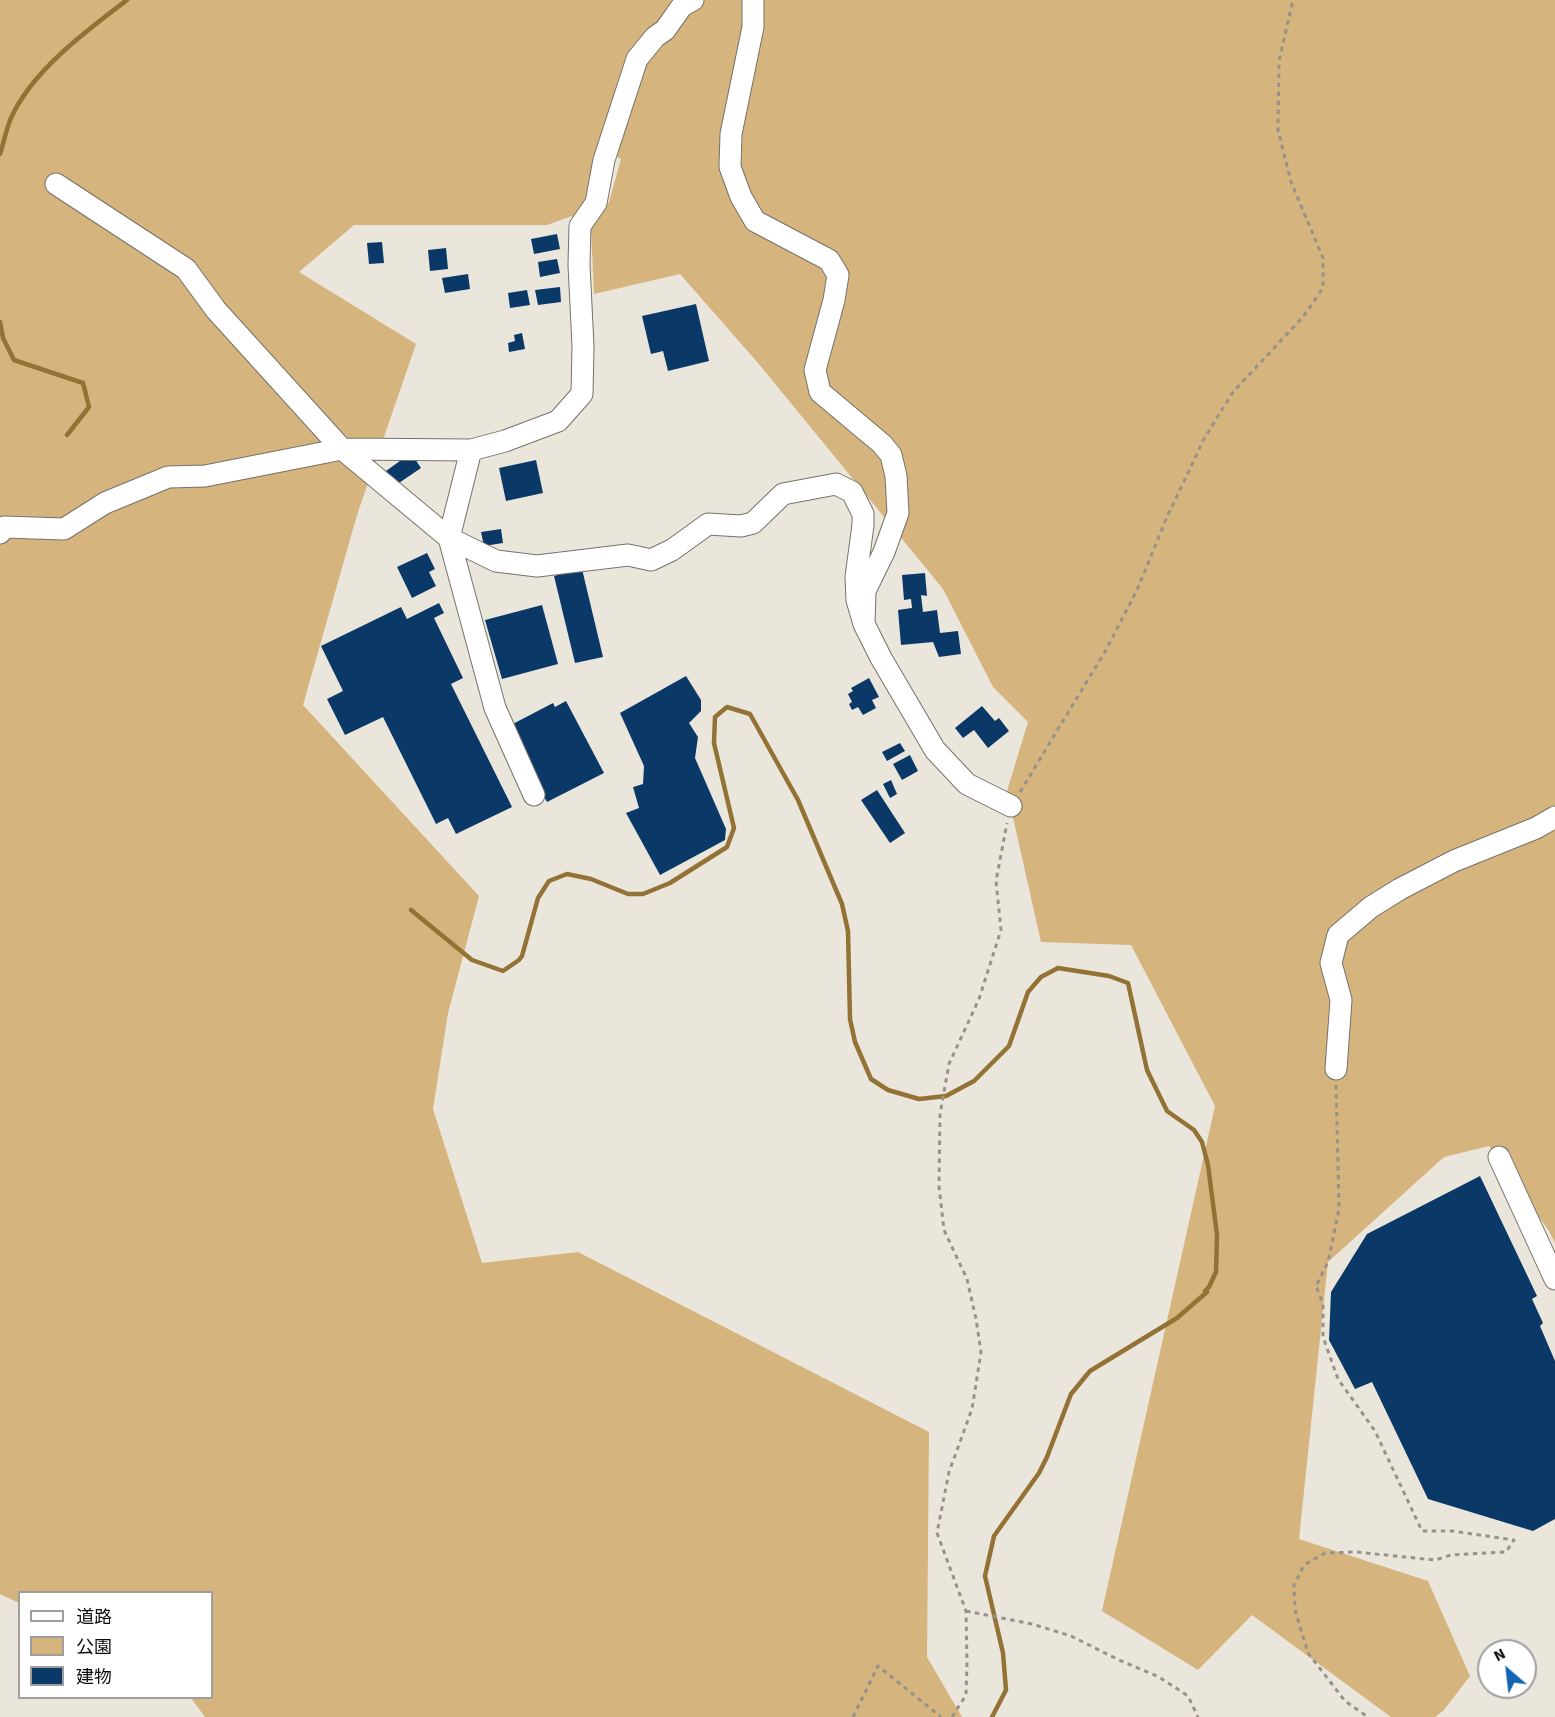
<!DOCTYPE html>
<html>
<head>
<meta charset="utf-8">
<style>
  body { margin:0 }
  #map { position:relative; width:1555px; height:1717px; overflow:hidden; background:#ebe6dc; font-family:"Source Sans 3","Noto Sans JP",sans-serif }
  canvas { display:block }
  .legend { position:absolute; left:18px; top:1591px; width:195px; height:108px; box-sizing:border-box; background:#fff; border:2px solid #9f9e9d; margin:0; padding:8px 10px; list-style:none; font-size:18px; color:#0f0d0a }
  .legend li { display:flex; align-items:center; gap:12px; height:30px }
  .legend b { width:30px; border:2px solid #9f9e9d }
  .north { position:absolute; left:1477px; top:1639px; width:60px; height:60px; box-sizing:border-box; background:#fff; border:2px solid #9f9e9d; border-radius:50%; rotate:332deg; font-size:16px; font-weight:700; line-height:24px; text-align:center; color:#0f0d0a }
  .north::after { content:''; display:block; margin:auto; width:21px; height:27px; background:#1364b3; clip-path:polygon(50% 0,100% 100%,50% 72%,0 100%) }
</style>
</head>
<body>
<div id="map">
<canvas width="1555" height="1717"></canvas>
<ul class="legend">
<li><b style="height:8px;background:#fff"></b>道路</li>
<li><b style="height:16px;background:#d5b47d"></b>公園</li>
<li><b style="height:16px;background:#0b3967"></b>建物</li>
</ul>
<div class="north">N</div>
</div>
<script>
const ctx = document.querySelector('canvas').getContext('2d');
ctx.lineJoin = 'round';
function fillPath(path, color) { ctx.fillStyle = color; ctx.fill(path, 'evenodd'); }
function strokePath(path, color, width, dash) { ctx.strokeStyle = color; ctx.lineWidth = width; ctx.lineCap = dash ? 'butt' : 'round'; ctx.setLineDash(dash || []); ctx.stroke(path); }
const green = new Path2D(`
  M 0,0 L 1555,0 L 1555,1243 L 1549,1231 L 1489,1146 L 1444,1157 L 1328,1262 L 1299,1539 L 1428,1581 L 1470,1676 L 1444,1710 L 1435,1717 L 1391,1717 L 1252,1615 L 1198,1670 L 1102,1611 L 1215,1106 L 1131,945 L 1041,942 L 1007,791 L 1028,722 L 993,687 L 943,589 L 758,363 L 680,274 L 594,294 L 591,228 L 609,202 L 621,159 L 601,147 L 583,212 L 547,225 L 354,225 L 299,272 L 416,344 L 357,515 L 303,705 L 479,896 L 448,1013 L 433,1109 L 482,1263 L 578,1252 L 929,1432 L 927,1657 L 962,1717 L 205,1717 L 191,1698 L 212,1698 L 212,1592 L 20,1592 L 19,1603 L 0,1594 Z`);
const stream = new Path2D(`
  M 0,154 C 4,142 6,130 11,118 C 32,71 86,31 127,0
  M 0,322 L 3,338 L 14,360 L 83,383 L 89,407 L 67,435
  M 411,910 L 472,960 L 503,971 L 519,960 L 522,956 L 538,898 L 549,881 L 567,874 L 591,879 L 628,894 L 643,894 L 670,883 L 727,847 L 734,828 L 714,743 L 715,717 L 727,707 L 750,714 L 798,800 L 842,904 L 848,931 L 850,1019 L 855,1042 L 871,1079 L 888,1090 L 919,1099 L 946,1096 L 974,1081 L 1009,1046 L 1028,992 L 1041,977 L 1058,968 L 1109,976 L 1128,983 L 1147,1070 L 1167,1111 L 1194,1130 L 1202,1142 L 1208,1165 L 1217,1235 L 1216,1272 L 1209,1287 L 1205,1291 L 1207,1292 L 1177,1318 L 1090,1371 L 1071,1394 L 1047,1457 L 1039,1473 L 994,1536 L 985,1576 L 1003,1653 L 1006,1690 L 992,1717`);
const building = new Path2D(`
  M 557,234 L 560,249 L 534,254 L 531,239 Z
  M 382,242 L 384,263 L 369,264 L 367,243 Z
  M 446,248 L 448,269 L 430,271 L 428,250 Z
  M 557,259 L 560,273 L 540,277 L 538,262 Z
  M 468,274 L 470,289 L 445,293 L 442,278 Z
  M 560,287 L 561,302 L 538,305 L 535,290 Z
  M 527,290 L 530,305 L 510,308 L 508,293 Z
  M 696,304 L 709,361 L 668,371 L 663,351 L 651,354 L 642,316 Z
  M 522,333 L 525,349 L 509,352 L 508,343 L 515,341 L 514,335 Z
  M 411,453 L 421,468 L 396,485 L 386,471 Z
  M 536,460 L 543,493 L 506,501 L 499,468 Z
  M 501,529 L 503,543 L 484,546 L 481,532 Z
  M 427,553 L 435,569 L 429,572 L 436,586 L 412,598 L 397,567 Z
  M 582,569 L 603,657 L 575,663 L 554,576 Z
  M 925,573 L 927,596 L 921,595 L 923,612 L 937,610 L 940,633 L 958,631 L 961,654 L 939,657 L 933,642 L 901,645 L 898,610 L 912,608 L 911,599 L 904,600 L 902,575 Z
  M 439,603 L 444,613 L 434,618 L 463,678 L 451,684 L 512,807 L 456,834 L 448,818 L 436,824 L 383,717 L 345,735 L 327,699 L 343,691 L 321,646 L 401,607 L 407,619 Z
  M 542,605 L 558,664 L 502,679 L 485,620 Z
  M 686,676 L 701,700 L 701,711 L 689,723 L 698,737 L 695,758 L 726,829 L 725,840 L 660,875 L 626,813 L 639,808 L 633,787 L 643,784 L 644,766 L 620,713 Z
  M 869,678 L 879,697 L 872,700 L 876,708 L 863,715 L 858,707 L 852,710 L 849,704 L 852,702 L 848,694 L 853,691 L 851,688 Z
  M 566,701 L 604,773 L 547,802 L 507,727 L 553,703 L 555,707 Z
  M 982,706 L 995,721 L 999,718 L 1009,731 L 988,748 L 974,730 L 963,738 L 955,728 Z
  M 900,743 L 905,751 L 887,761 L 882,752 Z
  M 910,755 L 918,771 L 902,780 L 893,764 Z
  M 891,780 L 897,794 L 890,798 L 883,784 Z
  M 877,790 L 905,833 L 890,843 L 861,800 Z
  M 1480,1176 L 1537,1296 L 1532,1299 L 1543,1323 L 1540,1326 L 1555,1361 L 1555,1519 L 1533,1531 L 1428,1499 L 1372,1382 L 1355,1389 L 1329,1340 L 1331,1292 L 1367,1234 Z`);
const path = new Path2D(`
  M 1020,792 L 1106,650 L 1137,590 L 1167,517 L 1204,439 L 1233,392 L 1303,317 L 1323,288 L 1323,258 L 1291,182 L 1278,130 L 1279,61 L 1293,0
  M 1336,1085 L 1339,1209 L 1328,1262 L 1316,1286 L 1323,1304 L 1323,1337 L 1338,1379 L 1375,1431 L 1422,1531 L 1452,1531 L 1514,1540 L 1506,1552 L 1451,1555 L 1435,1560 L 1356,1552 L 1325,1553 L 1304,1565 L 1294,1585 L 1295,1610 L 1308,1653 L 1345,1701 L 1368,1717
  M 966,1611 L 1032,1624 L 1071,1636 L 1119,1660 L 1159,1677 L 1188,1696 L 1198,1717
  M 853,1717 L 878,1666 L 941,1717
  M 952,1717 L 966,1695 L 967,1663 L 966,1611 L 937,1533 L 949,1472 L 972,1409 L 981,1352 L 976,1319 L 967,1279 L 944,1230 L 939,1186 L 940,1114 L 949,1064 L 979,999 L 1001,930 L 996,881 L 1007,823`);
const minor = new Path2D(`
  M 753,0 L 753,27 L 731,134 L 730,167 L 741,197 L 755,221 L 829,260 L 838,275 L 834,300 L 815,370 L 820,392 L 882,444 L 891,455 L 896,476 L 898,513 L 884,552 L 865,591 L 864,624 L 881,658 L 935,750 L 967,784 L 1011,806
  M 56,184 L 186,269 L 216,310 L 342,449 L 449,538 L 496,561 L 537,566 L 628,555 L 651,560 L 672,550 L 708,524 L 741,526 L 753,523 L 783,494 L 836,484 L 852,492 L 863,514 L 863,525 L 856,577 L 857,600 L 864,624
  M 471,450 L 449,538 L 495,708 L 534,795
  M 0,533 L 4,527 L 64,529 L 105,503 L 168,477 L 205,476 L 342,449 L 471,450 L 505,441 L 558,421 L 582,394 L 583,346 L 579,265 L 580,226 L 596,203 L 604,160 L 637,59 L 655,37 L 665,30 L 682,6 L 693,0
  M 1336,1069 L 1341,1000 L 1331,963 L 1338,935 L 1371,907 L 1400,889 L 1454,861 L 1536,828 L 1555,817
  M 1499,1157 L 1555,1279`);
fillPath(green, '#d5b47d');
strokePath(stream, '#937235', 4.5);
fillPath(building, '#0b3967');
strokePath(minor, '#777169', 23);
strokePath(path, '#97938b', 3, [4.5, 4.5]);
strokePath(minor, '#fff', 21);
</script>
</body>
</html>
